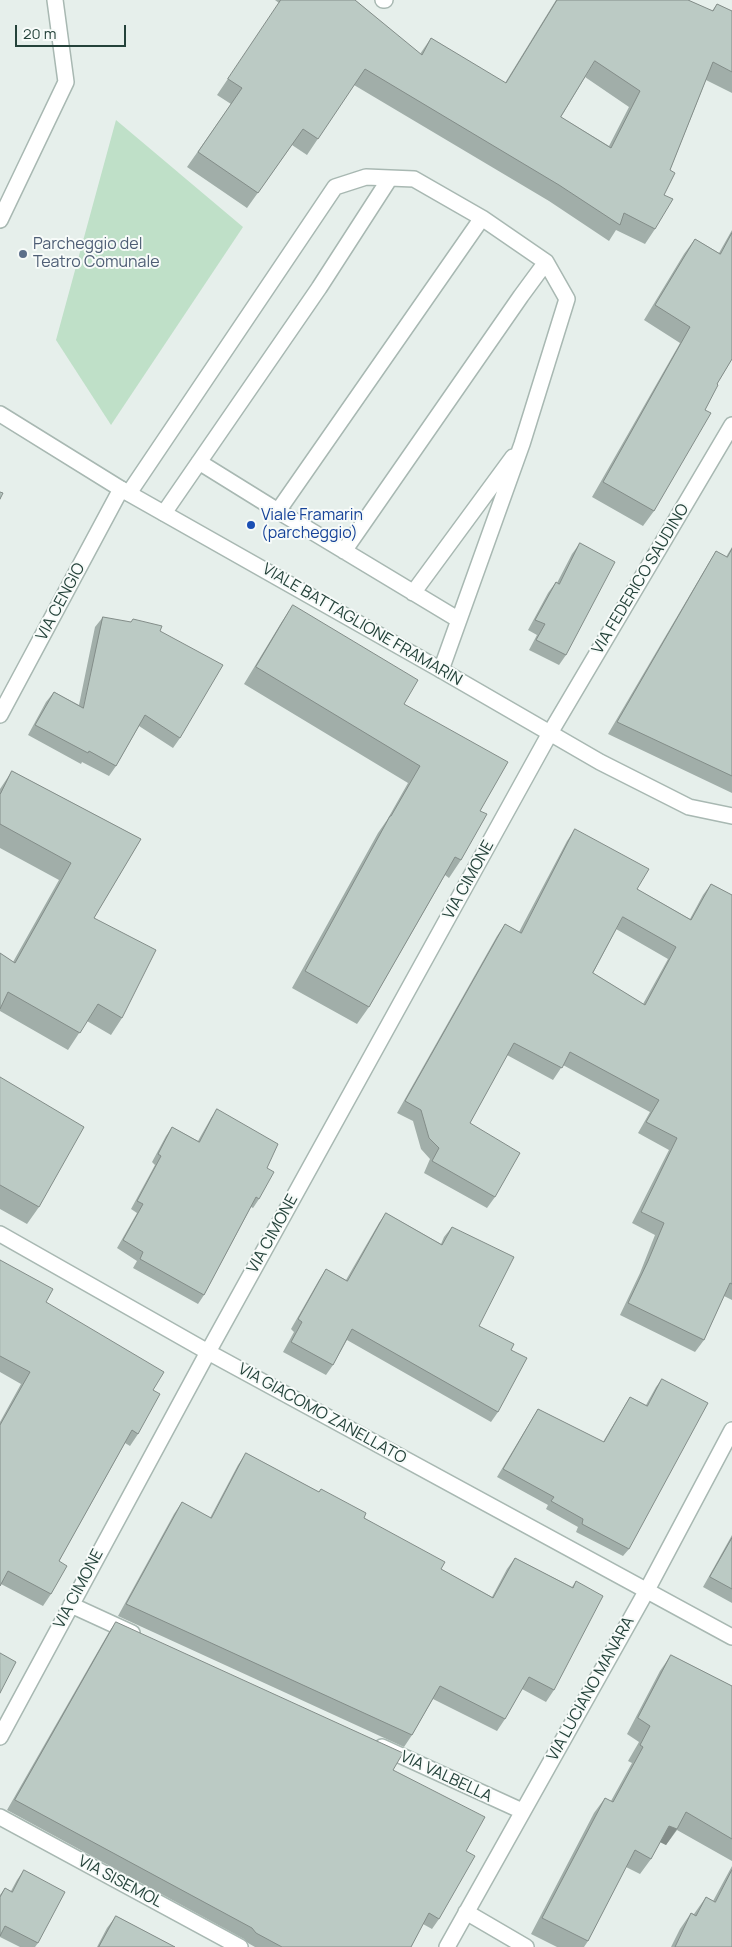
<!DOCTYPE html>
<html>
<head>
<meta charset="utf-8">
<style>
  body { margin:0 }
  #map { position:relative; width:732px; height:1947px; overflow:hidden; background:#e6efeb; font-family:Manrope,sans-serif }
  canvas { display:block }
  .scale { position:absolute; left:15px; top:25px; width:111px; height:22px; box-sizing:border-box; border:2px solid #24423a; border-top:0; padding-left:6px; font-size:15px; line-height:18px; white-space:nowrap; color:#24423a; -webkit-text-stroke:4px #f7fbf9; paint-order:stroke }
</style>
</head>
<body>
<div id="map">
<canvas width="732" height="1947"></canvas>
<div class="scale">20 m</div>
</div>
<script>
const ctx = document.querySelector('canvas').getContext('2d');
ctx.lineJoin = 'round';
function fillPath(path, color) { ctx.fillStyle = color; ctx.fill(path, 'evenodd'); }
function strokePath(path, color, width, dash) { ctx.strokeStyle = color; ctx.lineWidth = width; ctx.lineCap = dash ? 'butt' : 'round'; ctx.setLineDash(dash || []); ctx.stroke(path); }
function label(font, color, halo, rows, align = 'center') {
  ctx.font = font + ' Manrope,sans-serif'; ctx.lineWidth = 4; ctx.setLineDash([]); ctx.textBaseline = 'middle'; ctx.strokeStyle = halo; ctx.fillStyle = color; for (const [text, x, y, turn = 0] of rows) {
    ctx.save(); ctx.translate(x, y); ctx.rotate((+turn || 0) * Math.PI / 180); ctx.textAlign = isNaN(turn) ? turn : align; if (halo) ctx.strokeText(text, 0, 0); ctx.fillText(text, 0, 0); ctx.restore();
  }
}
const green = new Path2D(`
  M 116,120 L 243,227 L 111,425 L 56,340 Z`);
const service = new Path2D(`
  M 383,0 L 385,0
  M 0,220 L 66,82 L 55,0
  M 199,462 L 278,511 L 482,218
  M 129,493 L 335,187 L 366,177 L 390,178
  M 278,511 L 459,620
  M 164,513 L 319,288 L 390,178 L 414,179 L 482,218 L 546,262 L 567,299 L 522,444 L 441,670
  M 344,551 L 521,296 L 546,262
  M 413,593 L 513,457`);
const minor = new Path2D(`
  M 0,715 L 121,489
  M 0,1234 L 208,1352 L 732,1637
  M 71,1605 L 132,1633
  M 0,1737 L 208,1352 L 550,733 L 732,425
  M 382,1747 L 522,1811
  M 0,1817 L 240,1947
  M 466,1912 L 526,1947
  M 447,1947 L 647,1590 L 732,1430`);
const tertiary = new Path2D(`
  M 0,414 L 121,489 L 441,670 L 600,762 L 689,807 L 732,816`);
const wall = new Path2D(`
  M 275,0 L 355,0 L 420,54 L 431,38 L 505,83 L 556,0 L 688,0 L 712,11 L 717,4 L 732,11 L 732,93 L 706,80 L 670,170 L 664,195 L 655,229 L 645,244 L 616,230 L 609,241 L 549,201 L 354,85 L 307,155 L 292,145 L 247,208 L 187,167 L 231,104 L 217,95 L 279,3 ZM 585,77 L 629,107 L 609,146 L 561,117 Z
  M 732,230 L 732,359 L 717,384 L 705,410 L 654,511 L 643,526 L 592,497 L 680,343 L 644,320 L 684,254 L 695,239 L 719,253 Z
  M 580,543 L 566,655 L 559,665 L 529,650 L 537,635 L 528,630 L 548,593 L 556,582 L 557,583 L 572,554 Z
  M 732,547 L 732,793 L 608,734 L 708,564 L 716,551 L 726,557 Z
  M 293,605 L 404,704 L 480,811 L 461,860 L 449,878 L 445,875 L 369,1007 L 357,1024 L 292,988 L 378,833 L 387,820 L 408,783 L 244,684 L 281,623 Z
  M 103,617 L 160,631 L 180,738 L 173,748 L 139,726 L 116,766 L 109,776 L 82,762 L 81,764 L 28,735 L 46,702 L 54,692 L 79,705 L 95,627 Z
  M 12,771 L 141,839 L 94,918 L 122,1018 L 111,1035 L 87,1021 L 68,1050 L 0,1011 L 0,953 L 13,962 L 59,880 L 0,848 L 0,789 Z
  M 575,829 L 637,889 L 690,919 L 703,895 L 711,884 L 732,895 L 732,1300 L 724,1296 L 704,1340 L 695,1352 L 620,1315 L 640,1273 L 655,1235 L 632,1223 L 669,1150 L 638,1133 L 650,1112 L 563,1065 L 553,1080 L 507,1055 L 470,1123 L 495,1197 L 487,1208 L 424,1173 L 430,1159 L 421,1149 L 413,1121 L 397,1113 L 497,936 L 505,924 L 519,932 L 567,841 ZM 616,929 L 668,959 L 643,1004 L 593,973 Z
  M 0,1077 L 39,1207 L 27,1224 L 0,1209 Z
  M 217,1109 L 267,1168 L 259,1199 L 253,1208 L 251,1207 L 204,1295 L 198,1304 L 133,1268 L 137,1261 L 117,1248 L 137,1213 L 131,1209 L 155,1165 L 152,1162 L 166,1136 L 172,1127 L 198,1141 L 211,1118 Z
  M 386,1213 L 441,1244 L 444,1237 L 452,1227 L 479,1326 L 511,1350 L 498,1412 L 491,1422 L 347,1340 L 333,1365 L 326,1375 L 283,1352 L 294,1332 L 291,1329 L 319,1280 L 326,1269 L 346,1280 L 379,1223 Z
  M 0,1260 L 46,1302 L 153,1390 L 138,1434 L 130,1446 L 125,1443 L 59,1561 L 51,1594 L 43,1606 L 1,1584 L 0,1586 L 0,1422 L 21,1384 L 0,1372 Z
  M 662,1379 L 629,1549 L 623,1556 L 576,1532 L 578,1527 L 546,1509 L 548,1505 L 497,1477 L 533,1417 L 538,1409 L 603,1442 L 625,1405 L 630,1397 L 646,1405 L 656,1387 Z
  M 246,1453 L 319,1492 L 321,1489 L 441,1569 L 492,1597 L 507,1569 L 515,1558 L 572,1587 L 576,1581 L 554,1690 L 546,1702 L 522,1689 L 505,1719 L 497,1731 L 433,1699 L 412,1735 L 404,1747 L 118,1616 L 174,1514 L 182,1502 L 210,1518 L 238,1465 Z
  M 732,1535 L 732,1603 L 703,1587 Z
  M 116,1622 L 393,1770 L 466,1851 L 439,1919 L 432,1929 L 423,1924 L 411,1947 L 255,1947 L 248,1943 L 244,1939 L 7,1810 L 109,1632 Z
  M 671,1655 L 732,1686 L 732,1861 L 677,1830 L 666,1845 L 660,1842 L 651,1859 L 640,1874 L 626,1867 L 588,1941 L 584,1947 L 557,1947 L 531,1934 L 594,1813 L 605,1798 L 611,1801 L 632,1763 L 628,1761 L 639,1742 L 627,1734 L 660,1671 Z
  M 732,1866 L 732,1947 L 671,1947 L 680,1929 L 691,1913 L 694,1914 L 706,1897 L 713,1901 Z
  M 24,1870 L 38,1943 L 35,1947 L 20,1947 L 0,1937 L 0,1895 L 5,1888 L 11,1891 L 17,1880 Z
  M 116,1916 L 175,1947 L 97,1947 L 107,1928 Z`);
const shadedWall = new Path2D(`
  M 669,1826 L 677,1829 L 666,1845 L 658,1841 Z`);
const building = new Path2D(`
  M 281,0 L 355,0 L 422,55 L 431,38 L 506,83 L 557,0 L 688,0 L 713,11 L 717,4 L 732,11 L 732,72 L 713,62 L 670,170 L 675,173 L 664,195 L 673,199 L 655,229 L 624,213 L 620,225 L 559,185 L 365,69 L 318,139 L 303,129 L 258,193 L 198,152 L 242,88 L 228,79 ZM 595,61 L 640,91 L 611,148 L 561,117 Z
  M 732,233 L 732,359 L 717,384 L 718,385 L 705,410 L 711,413 L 654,511 L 603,482 L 690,327 L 655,305 L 695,239 L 720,254 Z
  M 0,492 L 3,493 L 0,499 Z
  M 580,543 L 615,562 L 566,655 L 536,640 L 545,624 L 535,620 L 556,582 L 559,584 Z
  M 732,549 L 732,776 L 617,722 L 716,551 L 727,557 Z
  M 293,605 L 418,680 L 404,704 L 508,762 L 480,811 L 487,814 L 461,860 L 455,857 L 369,1007 L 305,971 L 390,816 L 391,816 L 420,766 L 256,667 Z
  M 103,617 L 131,622 L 133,619 L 162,626 L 160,631 L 223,665 L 180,738 L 145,715 L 116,766 L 89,751 L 88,753 L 35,725 L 54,692 L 83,708 Z
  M 12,771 L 141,839 L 94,918 L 156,950 L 122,1018 L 98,1004 L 80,1033 L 8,992 L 0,1009 L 0,953 L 15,963 L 71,863 L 0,824 L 0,795 Z
  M 575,829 L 649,869 L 637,889 L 691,920 L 711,884 L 732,895 L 732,1284 L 730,1283 L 704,1340 L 628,1303 L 648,1261 L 664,1223 L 641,1212 L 677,1138 L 646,1122 L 659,1100 L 570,1052 L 562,1068 L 514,1043 L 470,1123 L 520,1153 L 495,1197 L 432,1161 L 439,1148 L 429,1138 L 421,1110 L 405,1101 L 505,924 L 521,933 ZM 623,917 L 676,947 L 645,1005 L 593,973 Z
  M 0,1077 L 84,1127 L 39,1207 L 0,1185 Z
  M 217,1109 L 278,1144 L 267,1168 L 274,1172 L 259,1199 L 256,1197 L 204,1295 L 140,1259 L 143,1252 L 123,1240 L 143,1204 L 137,1201 L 161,1156 L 158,1154 L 172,1127 L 199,1142 Z
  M 386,1213 L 442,1245 L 452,1227 L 514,1257 L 479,1326 L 514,1344 L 511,1350 L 527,1358 L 498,1412 L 352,1329 L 333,1365 L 291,1342 L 302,1322 L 298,1319 L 326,1269 L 347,1281 Z
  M 0,1260 L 53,1289 L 46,1302 L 164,1372 L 153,1390 L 160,1394 L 138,1434 L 132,1430 L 59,1561 L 67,1566 L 51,1594 L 8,1571 L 0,1586 L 0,1425 L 30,1372 L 0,1356 Z
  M 662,1379 L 708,1403 L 629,1549 L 582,1524 L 583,1519 L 551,1501 L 554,1497 L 503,1469 L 538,1409 L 604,1442 L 630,1397 L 647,1406 Z
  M 246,1453 L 319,1492 L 321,1489 L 366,1513 L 364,1518 L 445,1562 L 441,1569 L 493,1598 L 515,1558 L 573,1588 L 576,1581 L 603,1596 L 554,1690 L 529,1677 L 505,1719 L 440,1686 L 412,1735 L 126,1604 L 182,1502 L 211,1518 Z
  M 732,1538 L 732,1589 L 710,1577 Z
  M 116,1622 L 403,1753 L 393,1770 L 485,1817 L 466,1851 L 475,1856 L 439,1919 L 429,1913 L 411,1947 L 282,1947 L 256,1933 L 252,1928 L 15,1800 Z
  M 0,1653 L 16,1662 L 0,1693 Z
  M 671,1655 L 732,1686 L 732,1839 L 686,1812 L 677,1829 L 669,1826 L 651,1859 L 635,1850 L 588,1941 L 542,1918 L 605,1798 L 613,1802 L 643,1747 L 640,1745 L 650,1726 L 638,1718 Z
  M 24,1870 L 65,1892 L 38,1943 L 5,1926 L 0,1936 L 0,1897 L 5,1888 L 12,1892 Z
  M 732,1870 L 732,1947 L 675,1947 L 691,1913 L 696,1916 L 706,1897 L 715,1902 Z
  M 116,1916 L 175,1947 L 99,1947 Z`);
const markers = [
  [23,254,5,"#5c6f8a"],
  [251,525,5,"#1a4fb4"]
];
const serviceNames = [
  ["Parcheggio del",33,245],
  ["Teatro Comunale",33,263]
];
const transitNames = [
  ["Viale Framarin",261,516],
  ["(parcheggio)",261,534]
];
const streetNames = [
  ["VIA FEDERICO SAUDINO",641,579,-59],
  ["VIA CENGIO",61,602,-62],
  ["VIALE BATTAGLIONE FRAMARIN",362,625,30],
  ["VIA CIMONE",469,880,-61],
  ["VIA CIMONE",273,1234,-61],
  ["VIA GIACOMO ZANELLATO",322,1414,29],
  ["VIA CIMONE",79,1589,-62],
  ["VIA LUCIANO MANARA",591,1689,-61],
  ["VIA VALBELLA",446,1777,25],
  ["VIA SISEMOL",120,1882,28]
];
fillPath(green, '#bfe0c8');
strokePath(service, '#a8b8b2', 18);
strokePath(minor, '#a8b8b2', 18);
strokePath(tertiary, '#a8b8b2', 18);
strokePath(service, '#fff', 15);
strokePath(minor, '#fff', 15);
strokePath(tertiary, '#fff', 15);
fillPath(wall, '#a1aea9');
fillPath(shadedWall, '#838d89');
fillPath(building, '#bbcac4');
strokePath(building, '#838d89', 1);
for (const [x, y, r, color] of markers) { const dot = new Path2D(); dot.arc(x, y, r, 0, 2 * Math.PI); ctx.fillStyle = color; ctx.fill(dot); strokePath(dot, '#f7fbf9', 2); }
label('16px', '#4e5e75', '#f7fbf9', serviceNames, 'left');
label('16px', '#164399', '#f7fbf9', transitNames, 'left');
label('16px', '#24423a', '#f7fbf9', streetNames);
</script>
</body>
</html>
